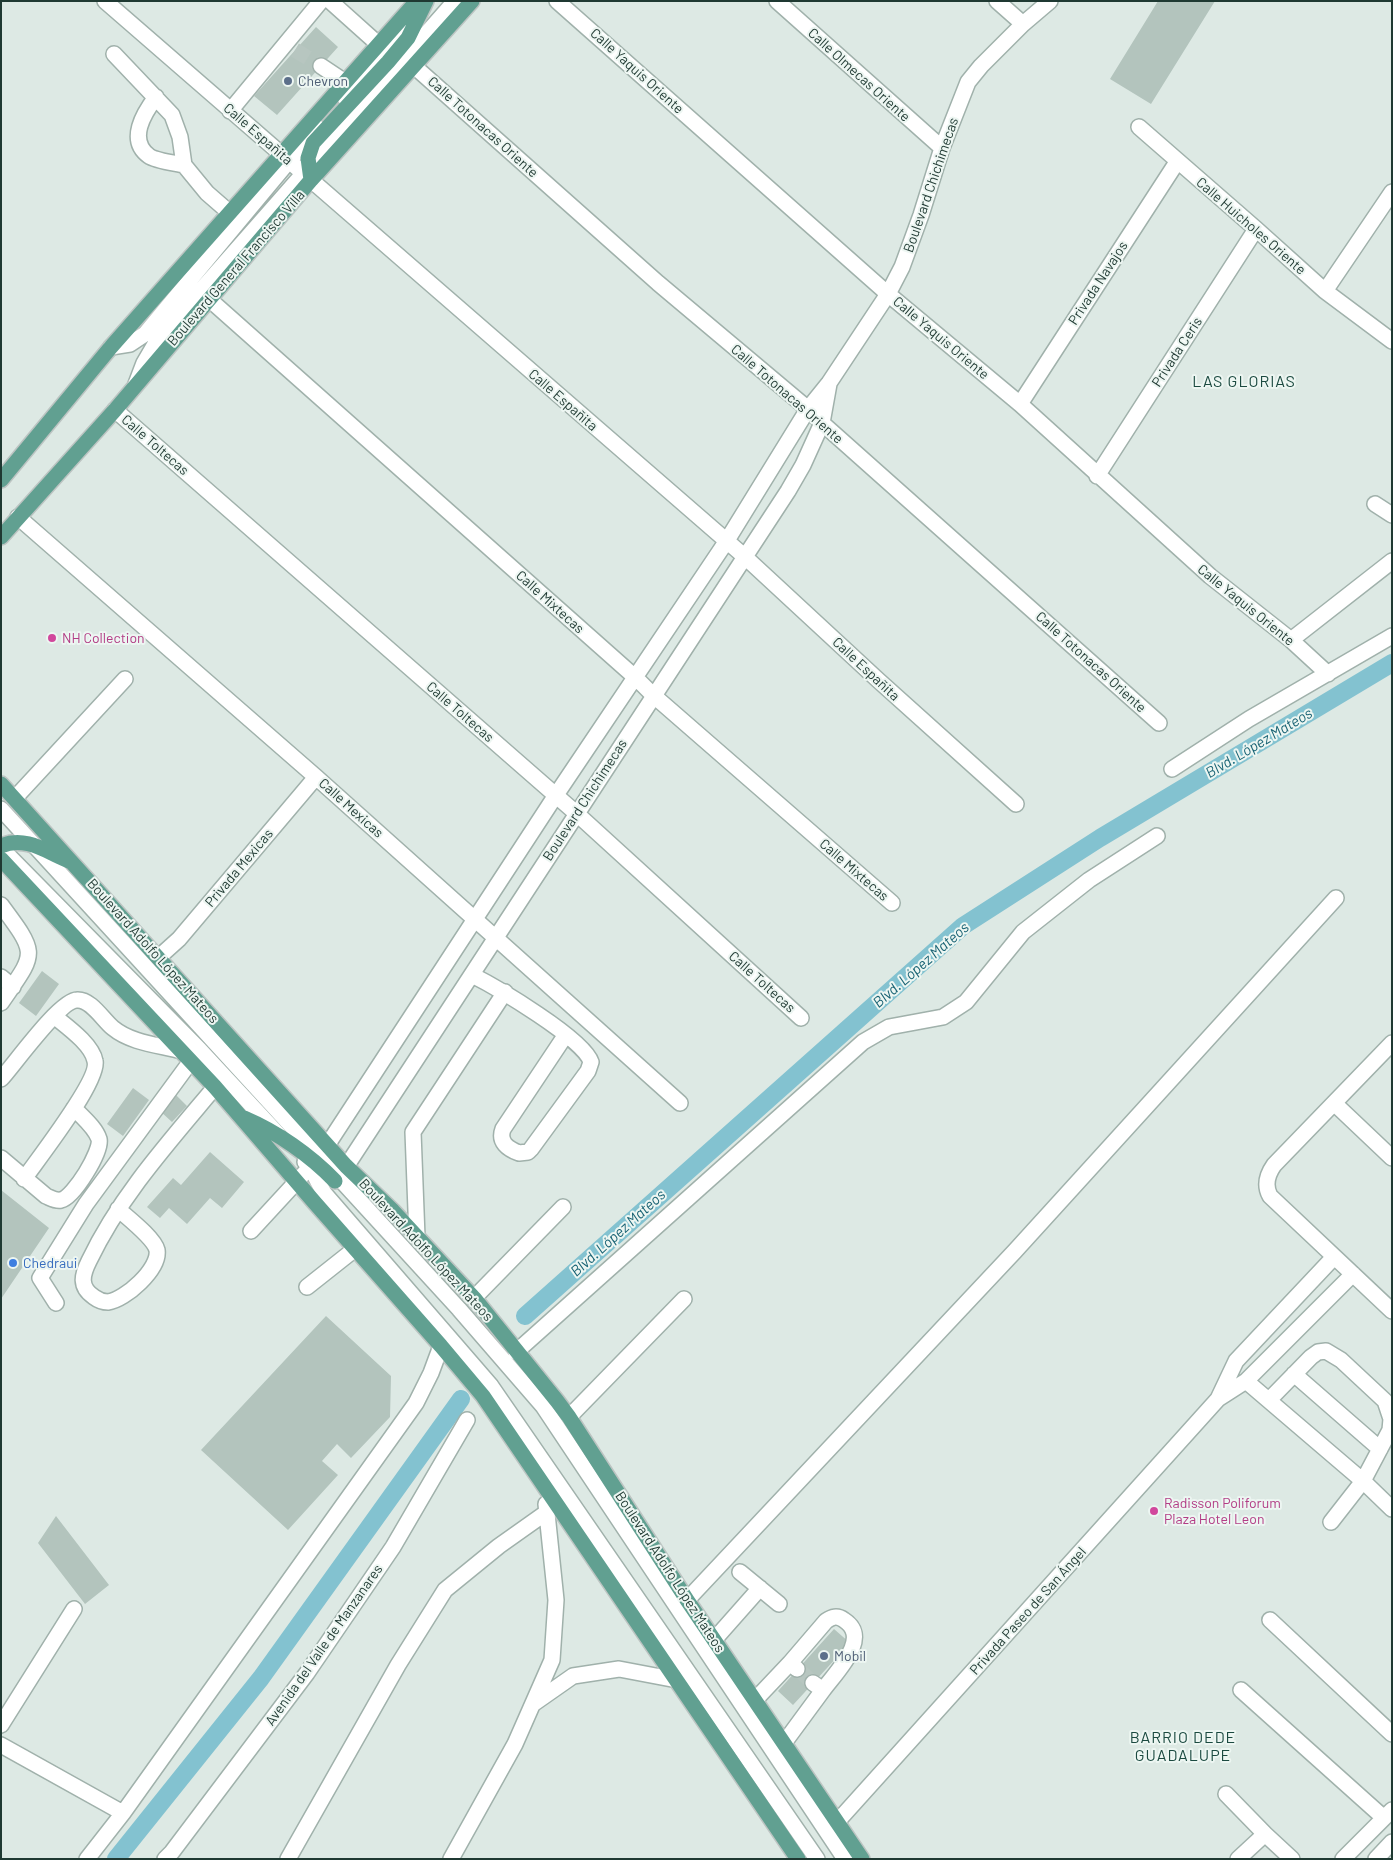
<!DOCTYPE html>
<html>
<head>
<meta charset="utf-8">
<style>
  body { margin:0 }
  #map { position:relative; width:1393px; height:1860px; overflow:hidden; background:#dde9e4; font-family:Barlow,sans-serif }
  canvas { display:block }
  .frame { position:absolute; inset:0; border:2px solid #1f3932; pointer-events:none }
</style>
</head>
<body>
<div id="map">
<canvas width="1393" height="1860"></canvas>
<div class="frame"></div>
</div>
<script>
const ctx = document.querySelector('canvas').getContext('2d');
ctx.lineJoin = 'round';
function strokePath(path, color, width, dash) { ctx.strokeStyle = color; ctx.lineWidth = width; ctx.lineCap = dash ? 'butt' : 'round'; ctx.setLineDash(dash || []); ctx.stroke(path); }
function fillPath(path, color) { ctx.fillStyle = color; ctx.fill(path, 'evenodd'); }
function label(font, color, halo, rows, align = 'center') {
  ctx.font = font + ' Barlow,sans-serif'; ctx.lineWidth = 4; ctx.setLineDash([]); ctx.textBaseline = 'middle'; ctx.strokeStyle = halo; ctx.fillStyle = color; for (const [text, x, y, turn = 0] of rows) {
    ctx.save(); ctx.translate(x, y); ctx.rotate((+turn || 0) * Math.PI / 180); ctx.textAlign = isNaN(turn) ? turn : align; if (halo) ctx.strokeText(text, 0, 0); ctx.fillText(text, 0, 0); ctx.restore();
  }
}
const canal = new Path2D(`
  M 525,1316 L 963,926 L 1100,838 L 1392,663
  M 116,1859 L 261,1678 L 461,1399`);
const building = new Path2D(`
  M 1158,1 L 1215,1 L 1151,104 L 1110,79 Z
  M 316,27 L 338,47 L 277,115 L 254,96 Z
  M 42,971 L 59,984 L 36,1016 L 19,1003 Z
  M 133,1088 L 149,1100 L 123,1136 L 107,1124 Z
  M 176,1095 L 187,1106 L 172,1122 L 160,1111 Z
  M 210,1152 L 244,1182 L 222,1208 L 210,1198 L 187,1224 L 169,1208 L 160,1218 L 147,1207 L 173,1178 L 181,1185 Z
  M 1,1190 L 49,1228 L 1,1299 Z
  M 326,1316 L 391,1376 L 390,1417 L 351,1458 L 337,1444 L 322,1461 L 338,1475 L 288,1530 L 201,1450 Z
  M 56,1516 L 109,1585 L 85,1604 L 38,1543 Z
  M 834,1629 L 850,1643 L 793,1705 L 778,1691 Z`);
const minorTunnel = new Path2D(`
  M 295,50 L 321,66
  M 798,1669 L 813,1683`);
const minor = new Path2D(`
  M 105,1 L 744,556 L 878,680 L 1016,804
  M 330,1 L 378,44
  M 557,1 L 888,294 L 1020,404 L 1210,576 L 1291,640 L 1328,674
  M 777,1 L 942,148
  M 997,1 L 1023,24
  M 114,54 L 172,115 L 180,137 L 184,165 L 207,193 L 230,213
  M 321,66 L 345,82
  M 415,67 L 658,283 L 808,409 L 822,423 L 1159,723
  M 156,97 C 144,113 127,140 149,156 C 156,161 175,163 184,165
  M 345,98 L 408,27
  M 230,111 L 321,1
  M 1139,127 L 1256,229 L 1325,291 L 1392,341
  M 1325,291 L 1392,192
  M 209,299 L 636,678 L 653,695 L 892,903
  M 111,347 L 130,344 L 145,334 L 289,161 L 318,128
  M 136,384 L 144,363 L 158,339 L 455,1
  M 1020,404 L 1177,162
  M 115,410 L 576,813 L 801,1018
  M 1097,476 L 1256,229
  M 1375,504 L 1392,515
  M 18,517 L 316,777 L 680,1103
  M 1291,640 L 1392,561
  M 1172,769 L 1249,719 L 1392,636
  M 15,798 L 125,679
  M 1,809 L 459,1309 L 543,1406 L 845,1859
  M 1,848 L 200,1050 L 278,1134
  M 1,905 C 39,956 36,952 1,1003
  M 159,957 L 179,939 L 316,777
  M 472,975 C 496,987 584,1039 591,1062 L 588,1071 L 531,1149 L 528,1152 L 519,1153 C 508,1149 498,1142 503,1129 L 565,1036
  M 1,977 L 13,987
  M 1392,1043 L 1274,1165 C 1267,1175 1264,1185 1270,1196 L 1392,1311
  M 1,1079 C 14,1065 60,1000 77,1000 C 91,999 103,1020 113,1028 C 131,1043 159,1045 182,1051
  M 1334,1103 L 1392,1158
  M 1,1158 L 46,1196 C 51,1198 55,1201 61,1200 C 74,1197 102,1151 99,1139 C 95,1127 82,1117 74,1108
  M 305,1162 L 310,1167 L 324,1193 L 491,1386 L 817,1859
  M 340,1176 L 788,491 L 803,465 L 822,423 L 829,384
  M 24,1179 C 38,1159 100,1080 95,1061 C 92,1044 66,1026 54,1016
  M 118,1209 C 128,1218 154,1238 157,1250 C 160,1269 125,1300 108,1302 C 103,1302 98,1300 94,1297 C 79,1287 82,1275 89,1261 C 120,1196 169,1142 215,1087
  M 251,1231 L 310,1167 L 328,1144 L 556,795 L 726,542 L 808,409 L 829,383 L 888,294 L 902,267 L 921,215 L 942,148 L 968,82 L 981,66 L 1023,24 L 1050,1
  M 417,1237 L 413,1132 L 505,992
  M 307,1287 L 355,1249
  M 474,1298 L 563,1207
  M 56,1303 L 40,1278 L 86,1204 L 191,1061
  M 516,1352 L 863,1042 L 889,1027 L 943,1017 L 966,1002 L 1023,932 L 1089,880 L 1157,836
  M 1294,1374 L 1380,1449
  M 1246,1381 L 1363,1481 L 1392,1509
  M 1218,1399 L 1236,1361 L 1334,1257
  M 1269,1400 L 1311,1357 L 1318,1352 L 1326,1351 L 1341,1360 L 1385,1401 L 1391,1419 L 1390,1430 L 1363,1481 L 1331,1522
  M 569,1417 L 684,1299
  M 740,1572 L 779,1604
  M 687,1600 L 1015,1251 L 1336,898
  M 1270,1620 L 1392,1734
  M 714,1640 L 760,1588
  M 790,1663 L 826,1621 C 832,1617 837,1615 844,1620 C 872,1638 836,1672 823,1690
  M 1241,1690 L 1384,1818
  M 755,1700 L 790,1663 L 797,1669
  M 533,1704 L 573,1676 L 619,1669 L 677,1680
  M 1,1725 L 74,1609
  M 784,1743 L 823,1690 L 813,1683
  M 1,1745 L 123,1813
  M 1226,1794 L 1265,1834
  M 837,1822 L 1218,1399 L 1246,1381 L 1353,1274
  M 87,1859 L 123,1813 L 416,1403 L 431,1373 L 441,1346
  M 165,1859 L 172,1852 L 307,1673 L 393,1547 L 467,1420
  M 288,1859 L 398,1665 L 445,1590 L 499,1546 L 547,1512
  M 451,1859 L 515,1744 L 552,1660 L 556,1600 L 546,1504
  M 1238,1859 L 1265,1834 L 1292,1859
  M 1343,1859 L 1392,1810
  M 1376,1859 L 1392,1842`);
const major = new Path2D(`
  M 311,180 L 308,158 L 313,143 L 388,62 L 408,38 L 426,1
  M 1,480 L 111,347 L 417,1
  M 1,537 L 115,410 L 311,180 L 472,1
  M 1,784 L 346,1166 L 393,1211 L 474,1298 L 557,1401 L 569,1417 L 687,1600 L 862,1859
  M 1,846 C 25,835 47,852 69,861
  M 1,859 L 215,1087 L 315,1203 L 441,1346 L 483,1396 L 798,1859
  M 244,1118 C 277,1132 310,1155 335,1181`);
const markers = [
  [288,81,5,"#5c6f8a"],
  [52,638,5,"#d1479c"],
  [13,1263,5,"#3f7fe0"],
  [1154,1511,5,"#d1479c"],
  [824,1656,5,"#5c6f8a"]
];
const streetNames = [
  ["Calle Yaquis Oriente",637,71,42],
  ["Calle Olmecas Oriente",859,75,42],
  ["Calle Totonacas Oriente",483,127,42],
  ["Calle Españita",258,134,41],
  ["Boulevard Chichimecas",931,185,-71],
  ["Calle Huicholes Oriente",1251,226,41],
  ["Boulevard General Francisco Villa",236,268,-49],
  ["Privada Navajos",1098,283,-57],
  ["Calle Yaquis Oriente",941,338,40],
  ["Privada Ceris",1177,352,-57],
  ["Calle Totonacas Oriente",787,394,41],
  ["Calle Españita",563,400,41],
  ["Calle Toltecas",155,445,41],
  ["Calle Mixtecas",550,602,42],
  ["Calle Yaquis Oriente",1246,605,39],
  ["Calle Totonacas Oriente",1091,662,42],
  ["Calle Españita",866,669,43],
  ["Calle Toltecas",460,712,41],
  ["Boulevard Chichimecas",585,800,-57],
  ["Calle Mexicas",351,808,42],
  ["Privada Mexicas",239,868,-50],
  ["Calle Mixtecas",854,870,41],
  ["Boulevard Adolfo López Mateos",153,951,48],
  ["Calle Toltecas",762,982,42],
  ["Boulevard Adolfo López Mateos",426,1250,47],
  ["Boulevard Adolfo López Mateos",670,1572,57],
  ["Privada Paseo de San Ángel",1028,1611,-48],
  ["Avenida del Valle de Manzanares",324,1645,-55]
];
const serviceNames = [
  ["Chevron",298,81],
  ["Mobil",834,1656]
];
const hotelNames = [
  ["NH Collection",62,638],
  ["Radisson Poliforum",1164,1503],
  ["Plaza Hotel Leon",1164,1519]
];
const shopNames = [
  ["Chedraui",23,1263]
];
const waterNames = [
  ["Blvd. López Mateos",1259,743,-31],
  ["Blvd. López Mateos",921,965,-41],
  ["Blvd. López Mateos",618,1233,-42]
];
const quarterNames = [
  ["LAS GLORIAS",1244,382],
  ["BARRIO DEDE",1183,1738],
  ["GUADALUPE",1183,1756]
];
strokePath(canal, '#83c2d0', 18);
fillPath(building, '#b3c4bd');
strokePath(minorTunnel, '#b7c6c0', 15, [15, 8]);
strokePath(minor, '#a0b1ab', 18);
strokePath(major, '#bcc4c2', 18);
strokePath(minor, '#fff', 15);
strokePath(major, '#61a091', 15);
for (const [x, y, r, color] of markers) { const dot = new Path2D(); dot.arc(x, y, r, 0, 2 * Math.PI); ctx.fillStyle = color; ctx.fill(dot); strokePath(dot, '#edf6f2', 2); }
label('14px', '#1f3932', '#edf6f2', streetNames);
label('14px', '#4e5e75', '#edf6f2', serviceNames, 'left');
label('14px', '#b23c85', '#edf6f2', hotelNames, 'left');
label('14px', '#366cbe', '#edf6f2', shopNames, 'left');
label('italic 15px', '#196374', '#edf6f2', waterNames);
ctx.letterSpacing = '1px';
label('16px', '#1b4a40', '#edf6f2', quarterNames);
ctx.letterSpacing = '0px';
</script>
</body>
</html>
